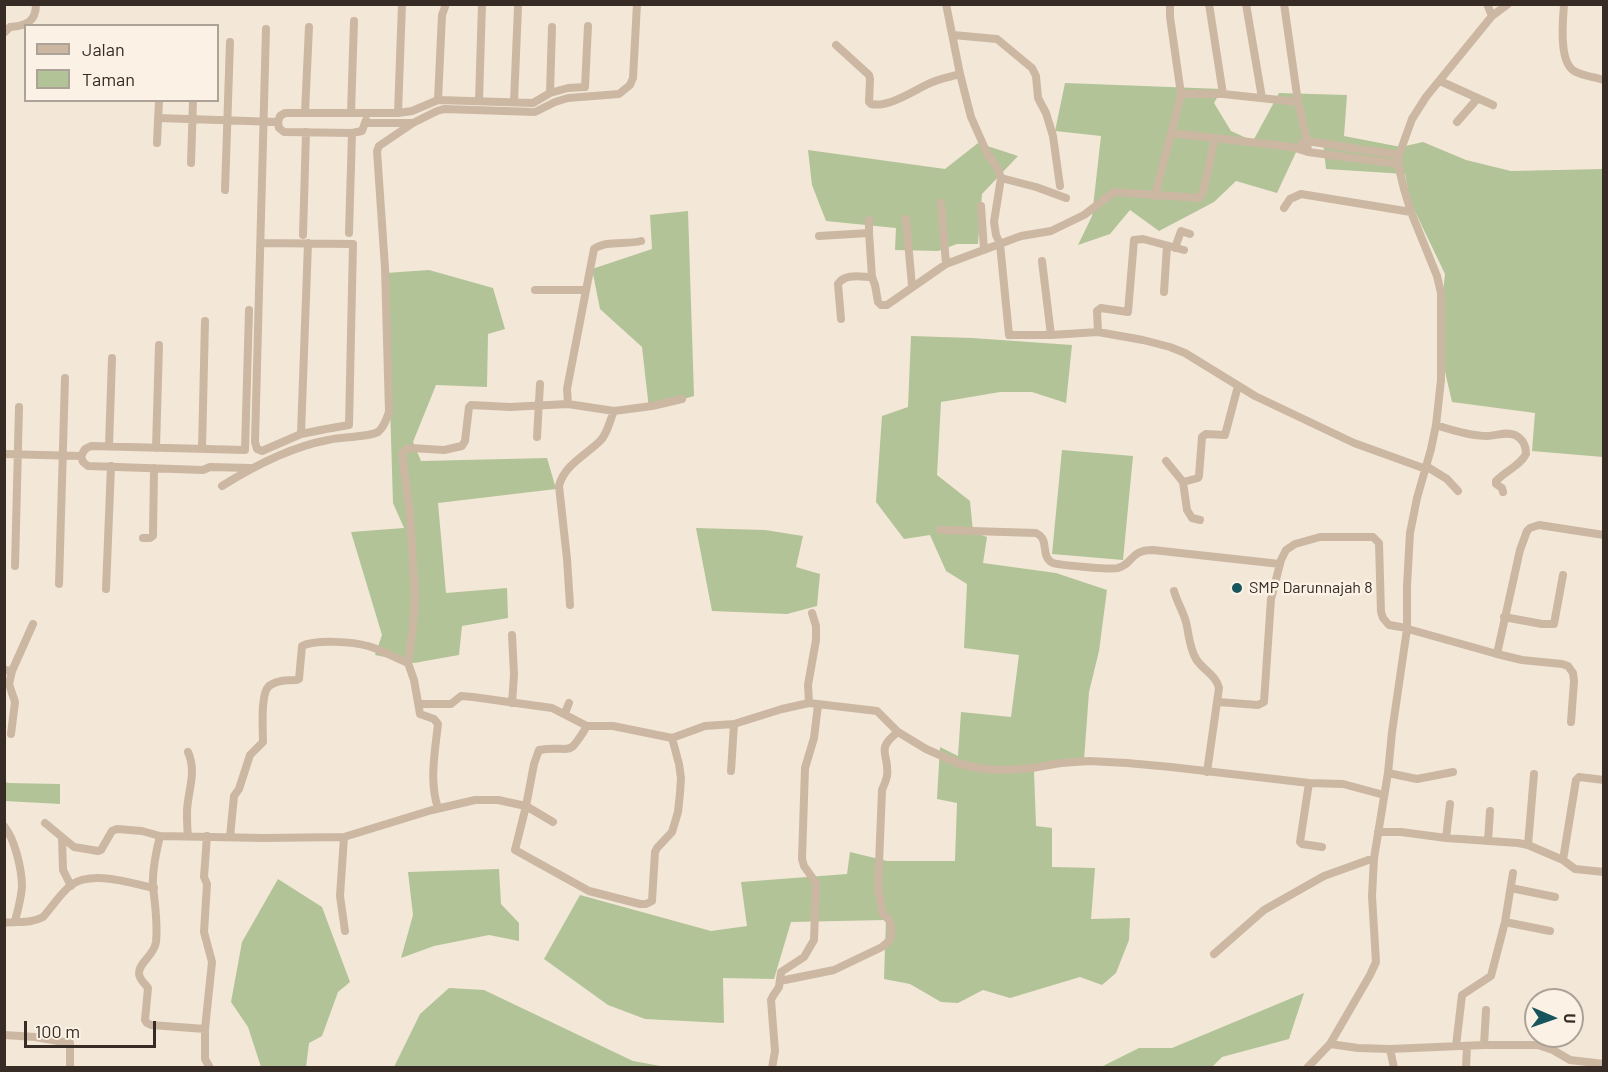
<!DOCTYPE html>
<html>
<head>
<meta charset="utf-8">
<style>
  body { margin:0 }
  #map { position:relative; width:1608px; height:1072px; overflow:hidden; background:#f3e7d8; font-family:Barlow,sans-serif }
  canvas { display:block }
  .frame { position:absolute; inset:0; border:6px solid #362b25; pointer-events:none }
  .legend { position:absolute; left:24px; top:24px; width:195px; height:78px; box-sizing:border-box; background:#fbf1e4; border:2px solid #aca298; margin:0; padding:8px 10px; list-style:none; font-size:18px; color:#362b25 }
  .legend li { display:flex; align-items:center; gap:12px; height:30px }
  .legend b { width:30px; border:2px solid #aca298 }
  .north { position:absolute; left:1524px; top:988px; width:60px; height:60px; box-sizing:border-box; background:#fbf1e4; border:2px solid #aca298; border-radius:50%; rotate:92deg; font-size:16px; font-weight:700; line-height:24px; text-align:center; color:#362b25 }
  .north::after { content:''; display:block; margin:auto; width:21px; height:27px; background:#18545b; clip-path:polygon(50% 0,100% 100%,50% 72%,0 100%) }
  .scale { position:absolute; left:24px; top:1021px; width:132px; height:27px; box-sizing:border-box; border:3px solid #362b25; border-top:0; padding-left:8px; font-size:18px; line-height:21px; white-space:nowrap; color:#362b25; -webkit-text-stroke:4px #fbf1e4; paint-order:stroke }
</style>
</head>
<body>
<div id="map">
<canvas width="1608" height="1072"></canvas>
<div class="frame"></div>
<ul class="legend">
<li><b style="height:8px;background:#ccb7a3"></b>Jalan</li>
<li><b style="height:16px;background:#b2c397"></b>Taman</li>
</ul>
<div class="north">U</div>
<div class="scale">100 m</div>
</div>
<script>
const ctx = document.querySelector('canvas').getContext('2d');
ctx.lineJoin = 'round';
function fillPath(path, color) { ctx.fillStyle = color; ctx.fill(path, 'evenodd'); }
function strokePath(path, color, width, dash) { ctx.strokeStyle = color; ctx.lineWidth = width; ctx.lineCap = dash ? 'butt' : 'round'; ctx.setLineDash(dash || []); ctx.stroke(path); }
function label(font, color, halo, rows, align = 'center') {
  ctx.font = font + ' Barlow,sans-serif'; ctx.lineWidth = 5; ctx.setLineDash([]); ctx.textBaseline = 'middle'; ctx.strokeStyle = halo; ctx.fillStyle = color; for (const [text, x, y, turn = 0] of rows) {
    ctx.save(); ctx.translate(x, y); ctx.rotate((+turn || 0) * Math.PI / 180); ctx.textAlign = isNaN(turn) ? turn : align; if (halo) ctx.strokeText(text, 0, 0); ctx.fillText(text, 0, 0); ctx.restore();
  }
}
const green = new Path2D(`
  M 1065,83 L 1222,89 L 1214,103 L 1231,131 L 1253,141 L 1279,93 L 1347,95 L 1344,136 L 1401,147 L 1423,142 L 1466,160 L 1511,171 L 1603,169 L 1603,457 L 1532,451 L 1535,413 L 1452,402 L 1438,341 L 1445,274 L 1410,201 L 1405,174 L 1326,169 L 1323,142 L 1304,135 L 1277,193 L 1236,181 L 1214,202 L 1159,231 L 1130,210 L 1110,234 L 1078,245 L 1092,216 L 1101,136 L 1055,131 Z
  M 978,143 L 1018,156 L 982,194 L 978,244 L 957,244 L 938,251 L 895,250 L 896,228 L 826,221 L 812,185 L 808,150 L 945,169 Z
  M 688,211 L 694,396 L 649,409 L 642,347 L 600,309 L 592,269 L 652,249 L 650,215 Z
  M 429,270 L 493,288 L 505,329 L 488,334 L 487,387 L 436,385 L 413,442 L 421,461 L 547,458 L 556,489 L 438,503 L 446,593 L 507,588 L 508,618 L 462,626 L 459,655 L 414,663 L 375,655 L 382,635 L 351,532 L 404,528 L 393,503 L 386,273 Z
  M 911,336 L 972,338 L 1072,345 L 1066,403 L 1032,392 L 1000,392 L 941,402 L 937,475 L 970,501 L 973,532 L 987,537 L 983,563 L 1056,573 L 1107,590 L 1099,651 L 1089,692 L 1084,760 L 1034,771 L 1036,826 L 1052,828 L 1052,867 L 1095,868 L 1091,919 L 1130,918 L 1129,940 L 1116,973 L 1102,985 L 1080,977 L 1010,998 L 983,990 L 958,1003 L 941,1002 L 910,984 L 884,979 L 886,920 L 791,922 L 774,979 L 723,978 L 724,1023 L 645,1019 L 608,1005 L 544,959 L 580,895 L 711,931 L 747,926 L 741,882 L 847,874 L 850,852 L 887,861 L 955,861 L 957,803 L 937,799 L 940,747 L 958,756 L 961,712 L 1011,717 L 1019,655 L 964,648 L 967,584 L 946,571 L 930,535 L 904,539 L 876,502 L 882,416 L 908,407 Z
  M 1062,450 L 1133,456 L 1123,560 L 1052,554 Z
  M 696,528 L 765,530 L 803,536 L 796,567 L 820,574 L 817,606 L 787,614 L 712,611 Z
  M 4,781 L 8,783 L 60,784 L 60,804 L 5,801 Z
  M 499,869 L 501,904 L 519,923 L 519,941 L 489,935 L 434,946 L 401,958 L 413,915 L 408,872 Z
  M 278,879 L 322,907 L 350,982 L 338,992 L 322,1036 L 309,1043 L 306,1067 L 261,1067 L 248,1027 L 231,1002 L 242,942 Z
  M 449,988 L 484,990 L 633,1061 L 666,1067 L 394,1067 L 420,1014 Z
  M 1304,993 L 1289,1039 L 1222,1057 L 1212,1067 L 1101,1067 L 1139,1048 L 1172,1048 Z`);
const minor = new Path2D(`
  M 946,4 L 960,74 L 971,117 L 987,153 L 998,169 L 1001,178 L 994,222 L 996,235 L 1000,244 L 1009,335 L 1051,335 L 1098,332 L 1143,340 L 1170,347 L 1185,353 L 1255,396 L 1354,443 L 1426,469
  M 1170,4 L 1170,17 L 1181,94 L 1223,94 L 1298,102
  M 1209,4 L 1223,94
  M 1246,4 L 1262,98
  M 1284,4 L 1298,102 L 1307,141 L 1308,152
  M 1564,4 C 1563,21 1558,64 1576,72 C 1584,76 1595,77 1604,80
  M 1492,16 L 1508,4
  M 4,33 L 10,27 C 26,26 36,22 36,4
  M 953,35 L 997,39 L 1032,68 L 1036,76 L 1038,98 L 1046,113 L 1053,136 L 1060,186
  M 836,45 L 869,75 L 870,79 L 869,102 L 871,104 C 888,108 913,91 928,84 C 937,79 950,77 960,74
  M 1440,81 L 1493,105
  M 550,93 L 552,27
  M 438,100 L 442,15 L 446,4
  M 479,101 L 482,4
  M 514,102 L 518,7
  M 305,113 L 309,27
  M 351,113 L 354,21
  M 398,113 L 402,4
  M 158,118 L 278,122 L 280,116 L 285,113 L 398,113 L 412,111 L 438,100 L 533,103 L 550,93 L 568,88 L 585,87 L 588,26
  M 278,122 L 279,128 L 284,132 L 352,133 L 362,131 L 366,120
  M 1457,122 L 1478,98
  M 366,123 L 413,123 L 437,111 L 444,109 L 535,112 L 555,102 L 568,98 L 619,94 L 630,85 L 633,78 L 637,4
  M 1172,133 L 1292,147 L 1308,152 L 1398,164
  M 157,143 L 159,100
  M 1302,143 L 1307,141 L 1399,155
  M 191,163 L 193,100
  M 1001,178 L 1036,187 L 1066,198
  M 225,190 L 230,42
  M 1155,196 L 1181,94
  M 941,203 L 946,264
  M 981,206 L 984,250
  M 1284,208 L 1290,199 L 1301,194 L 1411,212
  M 906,219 L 912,286
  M 349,233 L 352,133
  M 869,233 L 872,277 L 875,285 L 878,302 L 881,305 L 887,305 L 946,264 L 1021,236 L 1051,231 L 1084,215 L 1114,192 L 1199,198 L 1203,192 L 1215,138
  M 303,235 L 306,132
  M 819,236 L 869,233 L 869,220
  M 261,243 L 353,244 L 349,425 L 326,429 L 301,434 L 262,451 L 257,449 L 255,442 L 266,29
  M 1175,248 L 1181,231 L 1190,234
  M 1042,261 L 1051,335
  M 535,290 L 586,290
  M 1164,292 L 1167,246
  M 249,310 L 245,450 L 91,446 L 85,449 L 81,456 L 83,462 L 88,466 L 203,470 L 210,467 L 250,468
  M 841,319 L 838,284 C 845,273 861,277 872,277
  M 1098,332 L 1097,311 L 1101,308 L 1128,312 L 1134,240 L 1143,239 L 1184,250
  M 568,404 L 567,389 L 594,249 C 606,240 626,245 641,241
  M 1436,425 C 1451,430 1471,436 1487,436 C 1497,436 1506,431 1515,435 C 1523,439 1526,446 1526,454 C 1520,466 1505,471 1496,481 L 1496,484 L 1502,488 L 1503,492
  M 301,434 L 308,243
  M 537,437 L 540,384
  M 109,446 L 112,358
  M 156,448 L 159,345
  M 202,449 L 205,321
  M 4,454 L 81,456
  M 1166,461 L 1183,482 L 1198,478 L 1199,476 L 1202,437 L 1206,434 L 1225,435 L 1238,386
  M 1426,466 L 1447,479 L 1458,491
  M 1183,482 L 1187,510 L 1192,518 L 1200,520
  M 222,486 C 254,466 290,447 328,440 C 339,437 370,437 378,432 C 384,427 386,420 389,412 L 385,268 L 377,151 L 379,146 L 413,123
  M 940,530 L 1036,533 C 1051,540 1039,556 1053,563 C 1059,565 1111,570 1118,568 C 1134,564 1129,550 1153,550 L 1280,564
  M 143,538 L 150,538 L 153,536 L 154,468
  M 15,566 L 19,407
  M 59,584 L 65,378
  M 106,589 L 111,466
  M 1174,591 C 1177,602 1183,611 1186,622 C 1189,634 1189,647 1196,659 C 1203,670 1216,675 1219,688 L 1207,772
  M 570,605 L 567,559 L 559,486 C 564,465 586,455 600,441 C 607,435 610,420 614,411
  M 1504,617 L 1542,624 L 1554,624 L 1563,575
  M 512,635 L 514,675 L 512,703
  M 1497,654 L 1522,660 L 1562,664 L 1568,666 L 1573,673 L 1574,681 L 1571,722
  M 4,670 L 12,671 L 33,624
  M 1218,702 L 1258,705 L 1264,702 L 1271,599 L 1281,560 L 1286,550 L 1295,544 L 1320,537 L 1373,537 L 1379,543 L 1381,612 L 1383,618 L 1389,625 L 1401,627 L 1497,654 L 1520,550 L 1527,531 L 1530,528 L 1539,525 L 1604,535
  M 809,703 L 808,685 L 816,640 L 816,626 L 812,613
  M 419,704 L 451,704 L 461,696 L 473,697 L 552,708 L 587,726
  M 565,713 L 569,703
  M 11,734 L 15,702 L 9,684 L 12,671
  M 731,771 L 734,724
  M 1388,773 L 1417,779 L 1453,772
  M 1309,783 L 1300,842 L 1302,844 L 1322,847
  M 438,808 C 429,782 435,751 438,724 L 434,719 L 420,714 L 414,680 L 408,663 L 413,626 L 415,598 L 410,514 L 402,454 L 406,449 L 411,448 L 444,450 L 462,446 L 465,441 L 469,407 L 471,405 L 510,407 L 568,404 L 614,411 L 652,406 L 682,399
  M 553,822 L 526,806 L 515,850 L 589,891 L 640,904 L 646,904 L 652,901 L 655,852 L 657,848 L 672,832 L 678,812 L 680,793 L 681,778 L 679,764 L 672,738
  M 45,823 L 74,847 L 98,851 L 101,850 L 112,831 L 117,829 L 142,831 L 160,836 L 263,838 L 344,837 L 432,810 L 475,800 L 498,800 L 526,806 L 534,764 L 539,750 C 572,744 566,761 587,726 L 613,726 L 672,738 L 705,726 L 734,724 L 782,709 L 809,703 L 877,711 L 898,732 L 926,749 L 960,764 L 984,769 L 1007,770 L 1032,768 L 1061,763 L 1089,761 L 1127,763 L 1171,767 L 1309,783 L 1343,784 L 1384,795
  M 4,826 C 15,839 22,870 22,887 C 21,898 18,910 15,921
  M 1378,832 L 1401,832 L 1446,838 L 1518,843 L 1528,845 L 1563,860 L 1575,869 L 1604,872
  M 160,836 C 156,852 152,869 153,886 C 155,905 158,923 156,942 C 154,956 139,962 139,973 C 139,980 145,983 148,988 L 145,1020 L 147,1023 L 151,1025 L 205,1029 L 205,1059 L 210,1068
  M 188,836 C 187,828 187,819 187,811 C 188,790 197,772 188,752
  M 230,837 L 234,796 L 239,789 L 250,755 L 263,742 C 263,730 260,694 269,686 C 277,680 288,680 297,680 L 299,679 L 302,646 C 316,639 354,642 368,646 C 382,650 395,658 408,663
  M 344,837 L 340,896 L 345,931
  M 62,838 L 63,870 L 71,886
  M 1446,838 L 1450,804
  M 1488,841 L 1490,811
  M 1528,845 L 1534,774
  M 1563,860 L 1576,780 L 1579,777 L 1604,780
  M 1511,888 L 1555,897
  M 1505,922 L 1550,931
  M 4,923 C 18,921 30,924 43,917 C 52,907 60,894 71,885 C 92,870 130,883 154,888
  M 1214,954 L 1264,910 L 1324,876 L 1374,858
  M 780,981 L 834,970 L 882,947 L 889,941 L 891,936 L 891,926 L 889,920 L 883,914 L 878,888 L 882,790 C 884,785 886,781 887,776 C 890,754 874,750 898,732
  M 205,1029 L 212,962 L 204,932 L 207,884 L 204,877 L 207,836
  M 4,1035 L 35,1037 L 70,1043 L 70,1068
  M 1330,1044 L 1358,1048 L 1390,1049 L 1484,1045 L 1538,1045 L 1553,1050 L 1570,1060 L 1604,1064
  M 1484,1045 L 1486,1010
  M 1456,1046 L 1462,995 L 1491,976 L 1505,922 L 1513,873
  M 1390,1049 L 1394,1068
  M 772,1068 L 775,1051 L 771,1000 L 773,996 L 779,987 L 781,972 L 804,957 L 814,940 L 816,883 L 804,866 L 802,859 L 805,768 L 814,738 L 818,705
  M 1307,1068 L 1330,1044 L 1370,975 L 1376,962 L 1372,896 L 1374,858 L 1388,773 L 1392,732 L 1407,629 L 1407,586 L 1410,533 L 1417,498 L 1431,449 L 1436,425 L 1441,380 L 1441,293 L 1437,276 L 1411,212 L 1404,189 L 1398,164 L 1399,155 L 1412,119 L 1426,97 L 1492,16 L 1487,4
  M 1466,1068 L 1467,1046`);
const markers = [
  [1237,588,6,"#18545b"]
];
const poiNames = [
  ["SMP Darunnajah 8",1249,588]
];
fillPath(green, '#b2c397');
strokePath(minor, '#ccb7a3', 8);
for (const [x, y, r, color] of markers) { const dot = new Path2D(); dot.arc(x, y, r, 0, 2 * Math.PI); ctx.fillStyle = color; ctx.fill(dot); strokePath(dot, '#fbf1e4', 2); }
label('16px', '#362b25', '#fbf1e4', poiNames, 'left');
</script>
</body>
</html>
